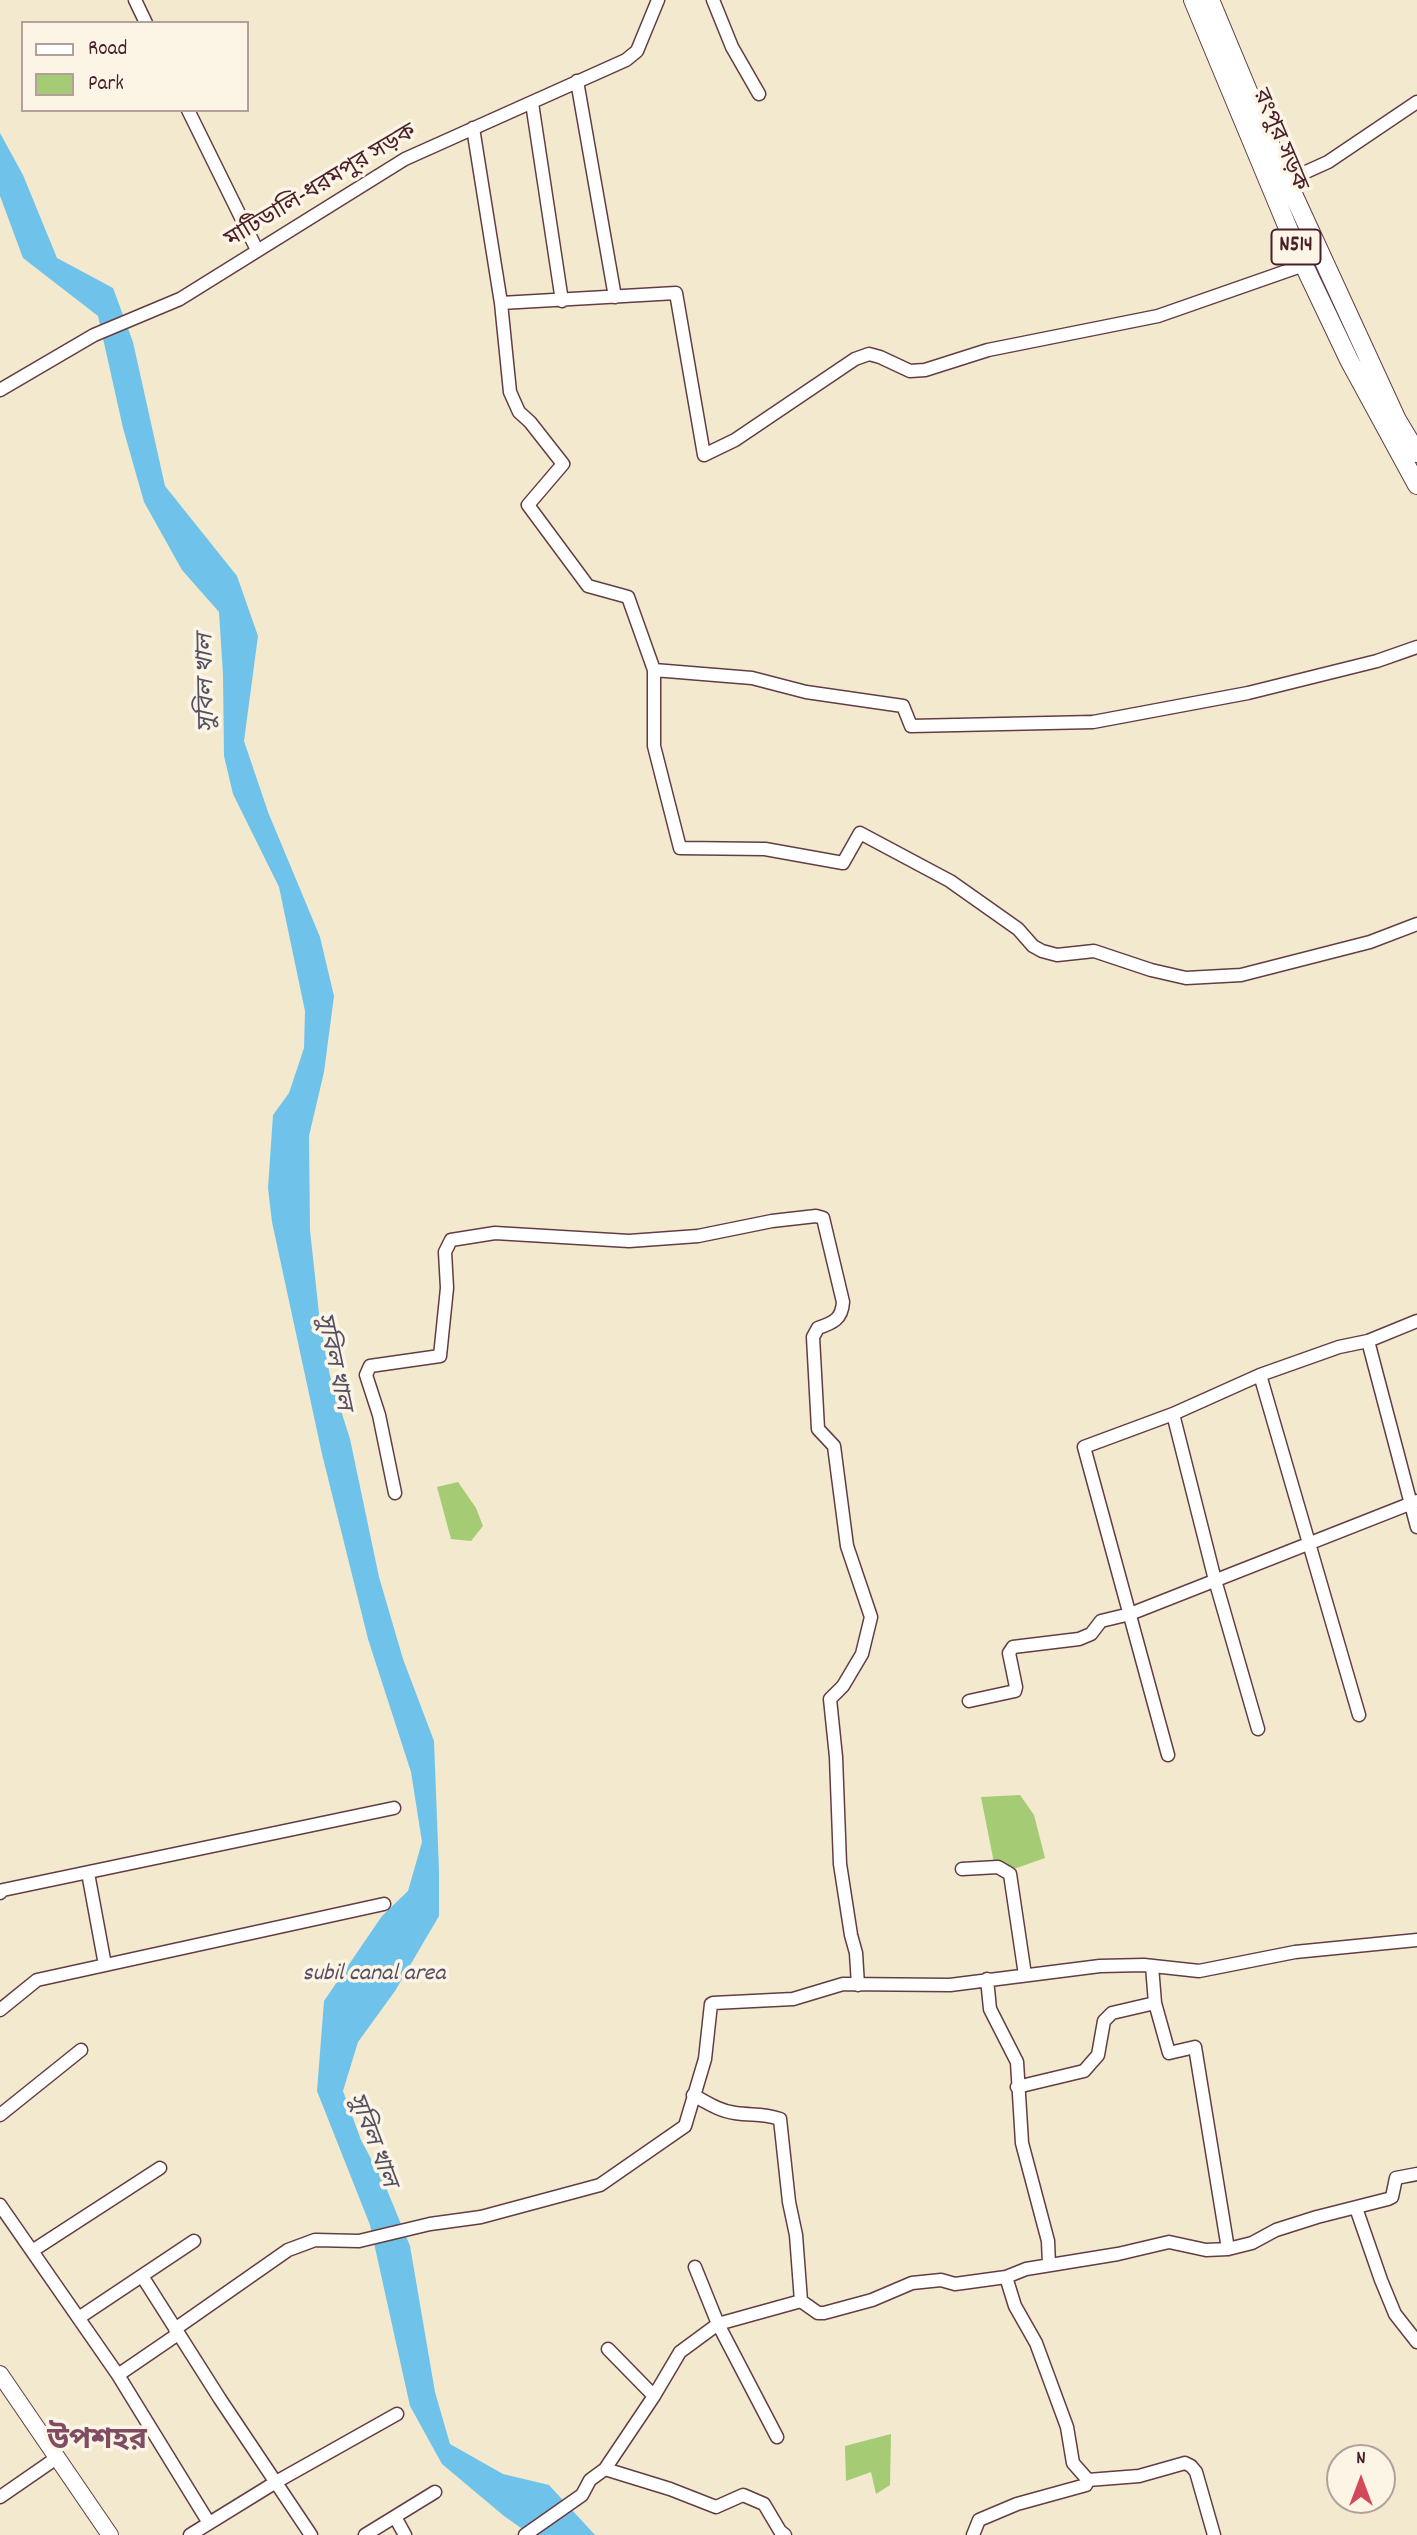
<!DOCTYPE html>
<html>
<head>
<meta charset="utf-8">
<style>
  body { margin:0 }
  #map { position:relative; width:1417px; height:2535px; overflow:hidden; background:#f2e9ce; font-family:Dekko,sans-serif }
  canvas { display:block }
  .legend { position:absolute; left:21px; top:21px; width:228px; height:91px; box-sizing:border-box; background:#fcf5e5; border:2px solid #b59f9b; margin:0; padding:9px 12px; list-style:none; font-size:21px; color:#4a1f2b }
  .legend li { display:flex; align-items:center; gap:14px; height:35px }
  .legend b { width:35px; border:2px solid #b59f9b }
  .north { position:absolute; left:1326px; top:2444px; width:70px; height:70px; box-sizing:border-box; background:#fcf5e5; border:2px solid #b59f9b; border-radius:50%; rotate:0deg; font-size:19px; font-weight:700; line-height:28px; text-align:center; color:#4a1f2b }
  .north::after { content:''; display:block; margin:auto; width:24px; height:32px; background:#d1495b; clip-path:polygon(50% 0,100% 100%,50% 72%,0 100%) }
</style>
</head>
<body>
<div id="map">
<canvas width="1417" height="2535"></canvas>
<ul class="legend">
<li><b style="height:9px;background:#fff"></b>Road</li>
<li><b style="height:19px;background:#a5cb75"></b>Park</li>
</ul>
<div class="north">N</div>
</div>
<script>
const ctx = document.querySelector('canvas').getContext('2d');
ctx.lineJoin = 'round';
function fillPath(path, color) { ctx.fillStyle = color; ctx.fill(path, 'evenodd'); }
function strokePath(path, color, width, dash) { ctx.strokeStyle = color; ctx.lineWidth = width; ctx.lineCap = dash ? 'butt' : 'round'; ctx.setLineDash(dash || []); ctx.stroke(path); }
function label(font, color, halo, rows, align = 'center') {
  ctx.font = font + ' Dekko,"Noto Sans Bengali",sans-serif'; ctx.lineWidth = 7; ctx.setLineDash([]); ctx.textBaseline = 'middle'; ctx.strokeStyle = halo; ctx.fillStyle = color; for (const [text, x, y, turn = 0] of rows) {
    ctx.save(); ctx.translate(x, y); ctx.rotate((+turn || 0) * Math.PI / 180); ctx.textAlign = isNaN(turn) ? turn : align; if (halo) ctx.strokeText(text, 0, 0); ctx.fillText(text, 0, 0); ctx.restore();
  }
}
const green = new Path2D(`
  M 458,1482 L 476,1508 L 483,1526 L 471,1541 L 451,1539 L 437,1487 Z
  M 1020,1795 L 1034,1815 L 1045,1858 L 1011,1870 L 1004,1862 L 994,1863 L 981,1797 Z
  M 891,2434 L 890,2485 L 876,2494 L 871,2472 L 846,2481 L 845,2446 Z`);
const water = new Path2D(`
  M 0,133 L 23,175 L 57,258 L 113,288 L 133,342 L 165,486 L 237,576 L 258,636 L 244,741 L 268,812 L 320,937 L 334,996 L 324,1072 L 309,1136 L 310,1230 L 320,1323 L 330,1376 L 350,1439 L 379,1577 L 403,1659 L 434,1741 L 439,1871 L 439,1916 L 395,1991 L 358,2042 L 343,2091 L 361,2140 L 385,2185 L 410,2246 L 435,2392 L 450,2444 L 503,2474 L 549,2485 L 595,2535 L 531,2535 L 504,2516 L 442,2464 L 410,2406 L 370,2225 L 317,2091 L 324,2001 L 382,1916 L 408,1891 L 422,1842 L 411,1772 L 368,1639 L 322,1454 L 272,1222 L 268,1188 L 273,1115 L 289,1093 L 304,1048 L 305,1011 L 279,887 L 233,794 L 224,756 L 223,675 L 219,612 L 182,570 L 144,502 L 123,428 L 98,316 L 23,258 L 0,196 Z`);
const minor = new Path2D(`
  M 135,0 L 146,23
  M 713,0 L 732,47 L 759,94
  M 577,81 L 615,297
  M 532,103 L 562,301
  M 188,110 L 257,250
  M 473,128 L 501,303 L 510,392 L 519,412 L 530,422 L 563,464 L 528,505 L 588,586 L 628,597 L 654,670 L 654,746 L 680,848 L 765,849 L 843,863 L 860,833 L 950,881 L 1018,929 L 1033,946 L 1042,951 L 1057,955 L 1094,951 L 1151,970 L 1186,978 L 1241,975 L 1370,942 L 1417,924
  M 1286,181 L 1328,162 L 1417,102
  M 501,303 L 676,293 L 704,455 L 735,440 L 855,359 L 869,354 L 880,357 L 910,371 L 925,370 L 988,350 L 1158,316 L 1304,265
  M 0,390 L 94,335 L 180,299 L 405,159 L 626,60 L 637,51 L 658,0
  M 654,670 L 752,678 L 806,692 L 903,706 L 911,726 L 1093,722 L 1248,693 L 1377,661 L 1417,647
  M 1368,1341 L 1417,1527
  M 1260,1375 L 1359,1715
  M 1173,1414 L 1215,1580 L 1258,1729
  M 395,1493 L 379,1415 L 366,1375 L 370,1366 L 440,1356 L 447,1288 L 445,1252 L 451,1240 L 495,1233 L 629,1241 L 698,1236 L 772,1221 L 816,1216 L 823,1218 L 843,1302 C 842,1319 833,1323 818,1328 L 813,1337 L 818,1429 L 834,1446 L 847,1546 L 871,1617 L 862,1654 L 843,1686 L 830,1699 L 836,1757 L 840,1864 L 851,1935 L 856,1953 L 858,1985
  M 969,1701 L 1015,1691 L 1016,1687 L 1009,1653 L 1013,1647 L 1079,1639 L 1091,1634 L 1101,1621 L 1130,1614 L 1417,1501
  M 1168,1755 L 1084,1447 L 1173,1414 L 1260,1375 L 1339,1347 L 1368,1341 L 1417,1321
  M 962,1869 L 998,1867 L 1010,1874 L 1025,1975
  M 88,1873 L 105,1965
  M 0,1893 L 3,1890 L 394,1808
  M 1152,1966 L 1155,2003 L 1169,2053 L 1195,2047 L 1228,2249
  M 987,1979 L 990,2009 L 1017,2062 L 1022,2143 L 1048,2241 L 1049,2265
  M 0,2010 L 37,1980 L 384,1904
  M 1017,2087 L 1084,2071 L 1098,2055 L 1104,2021 L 1112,2013 L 1155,2003
  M 693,2095 C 706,2102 719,2111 735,2113 C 753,2116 760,2112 780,2119 L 789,2202 L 796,2235 L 801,2301 L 818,2313 L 824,2313 L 872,2300 L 912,2283 L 941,2280 L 955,2284 L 1006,2277 L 1015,2306 L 1036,2343 L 1067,2427 L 1073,2463 L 1088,2480 L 1139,2476 L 1185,2463 L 1191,2466 L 1196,2472 L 1214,2535
  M 0,2115 L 81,2050
  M 0,2205 L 118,2375 L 209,2523
  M 1356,2208 L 1381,2280 L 1395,2314 L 1417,2342
  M 32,2251 L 160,2168
  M 695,2267 L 718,2324 L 777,2437
  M 142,2276 L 220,2399 L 311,2535
  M 1006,2277 L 1026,2269 L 1118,2254 L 1169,2242 L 1206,2250 L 1228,2249 L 1252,2243 L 1276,2230 L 1317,2217 L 1388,2199 L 1392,2197 L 1396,2178 L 1417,2174
  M 80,2317 L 194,2241
  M 175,2329 L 288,2250 L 315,2240 L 359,2241 L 430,2224 L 481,2217 L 600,2185 L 685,2126 L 705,2059 L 711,2004 L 713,2003 L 793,1999 L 843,1984 L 950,1985 L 1100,1966 L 1144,1965 L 1199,1971 L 1295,1952 L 1417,1940
  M 608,2349 L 654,2396
  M 118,2375 L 178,2334
  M 605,2469 L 654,2396 L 680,2352 L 718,2324 L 801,2301
  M 0,2497 L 58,2457
  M 395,2517 L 405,2535
  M 190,2535 L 276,2482 L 397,2414
  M 365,2535 L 435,2492
  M 525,2535 L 582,2495 L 590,2480 L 605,2469 L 670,2489 L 716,2507 L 743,2495 L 764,2504 L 780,2531 L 785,2535
  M 973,2535 L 979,2520 L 1017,2504 L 1086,2485 L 1088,2480`);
const major = new Path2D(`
  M 0,2374 L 110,2535`);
const highway = new Path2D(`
  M 1193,0 L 1300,257 L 1349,360 L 1417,485
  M 1210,0 L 1270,144 L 1397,420 L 1417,453`);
const shields = [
  [1296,247,49]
];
const shieldNames = [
  ["N514",1296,247]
];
const streetNames = [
  ["রংপুর সড়ক",1278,141,67],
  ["মাটিডালি-ধরমপুর সড়ক",322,188,-31]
];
const waterNames = [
  ["সুবিল খাল",209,683,-91],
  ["সুবিল খাল",331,1362,78],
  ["subil canal area",374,1976],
  ["সুবিল খাল",370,2141,69]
];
const districtNames = [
  ["উপশহর",97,2444]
];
fillPath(green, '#a5cb75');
fillPath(water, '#6fc3eb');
strokePath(minor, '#633d43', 15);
strokePath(major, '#633d43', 18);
strokePath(highway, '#633d43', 20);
strokePath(minor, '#fff', 12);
strokePath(major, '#fff', 16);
strokePath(highway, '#fff', 18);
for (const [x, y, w] of shields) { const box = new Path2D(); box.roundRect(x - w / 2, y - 17.5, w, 35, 5); ctx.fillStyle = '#fcf5e5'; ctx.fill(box); strokePath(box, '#4a1f2b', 2); }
label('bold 21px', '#4a1f2b', null, shieldNames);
label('23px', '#4a1f2b', '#fcf5e5', streetNames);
label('italic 24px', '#555065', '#fcf5e5', waterNames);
label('bold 30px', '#7f4c64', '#fcf5e5', districtNames);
</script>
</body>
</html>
